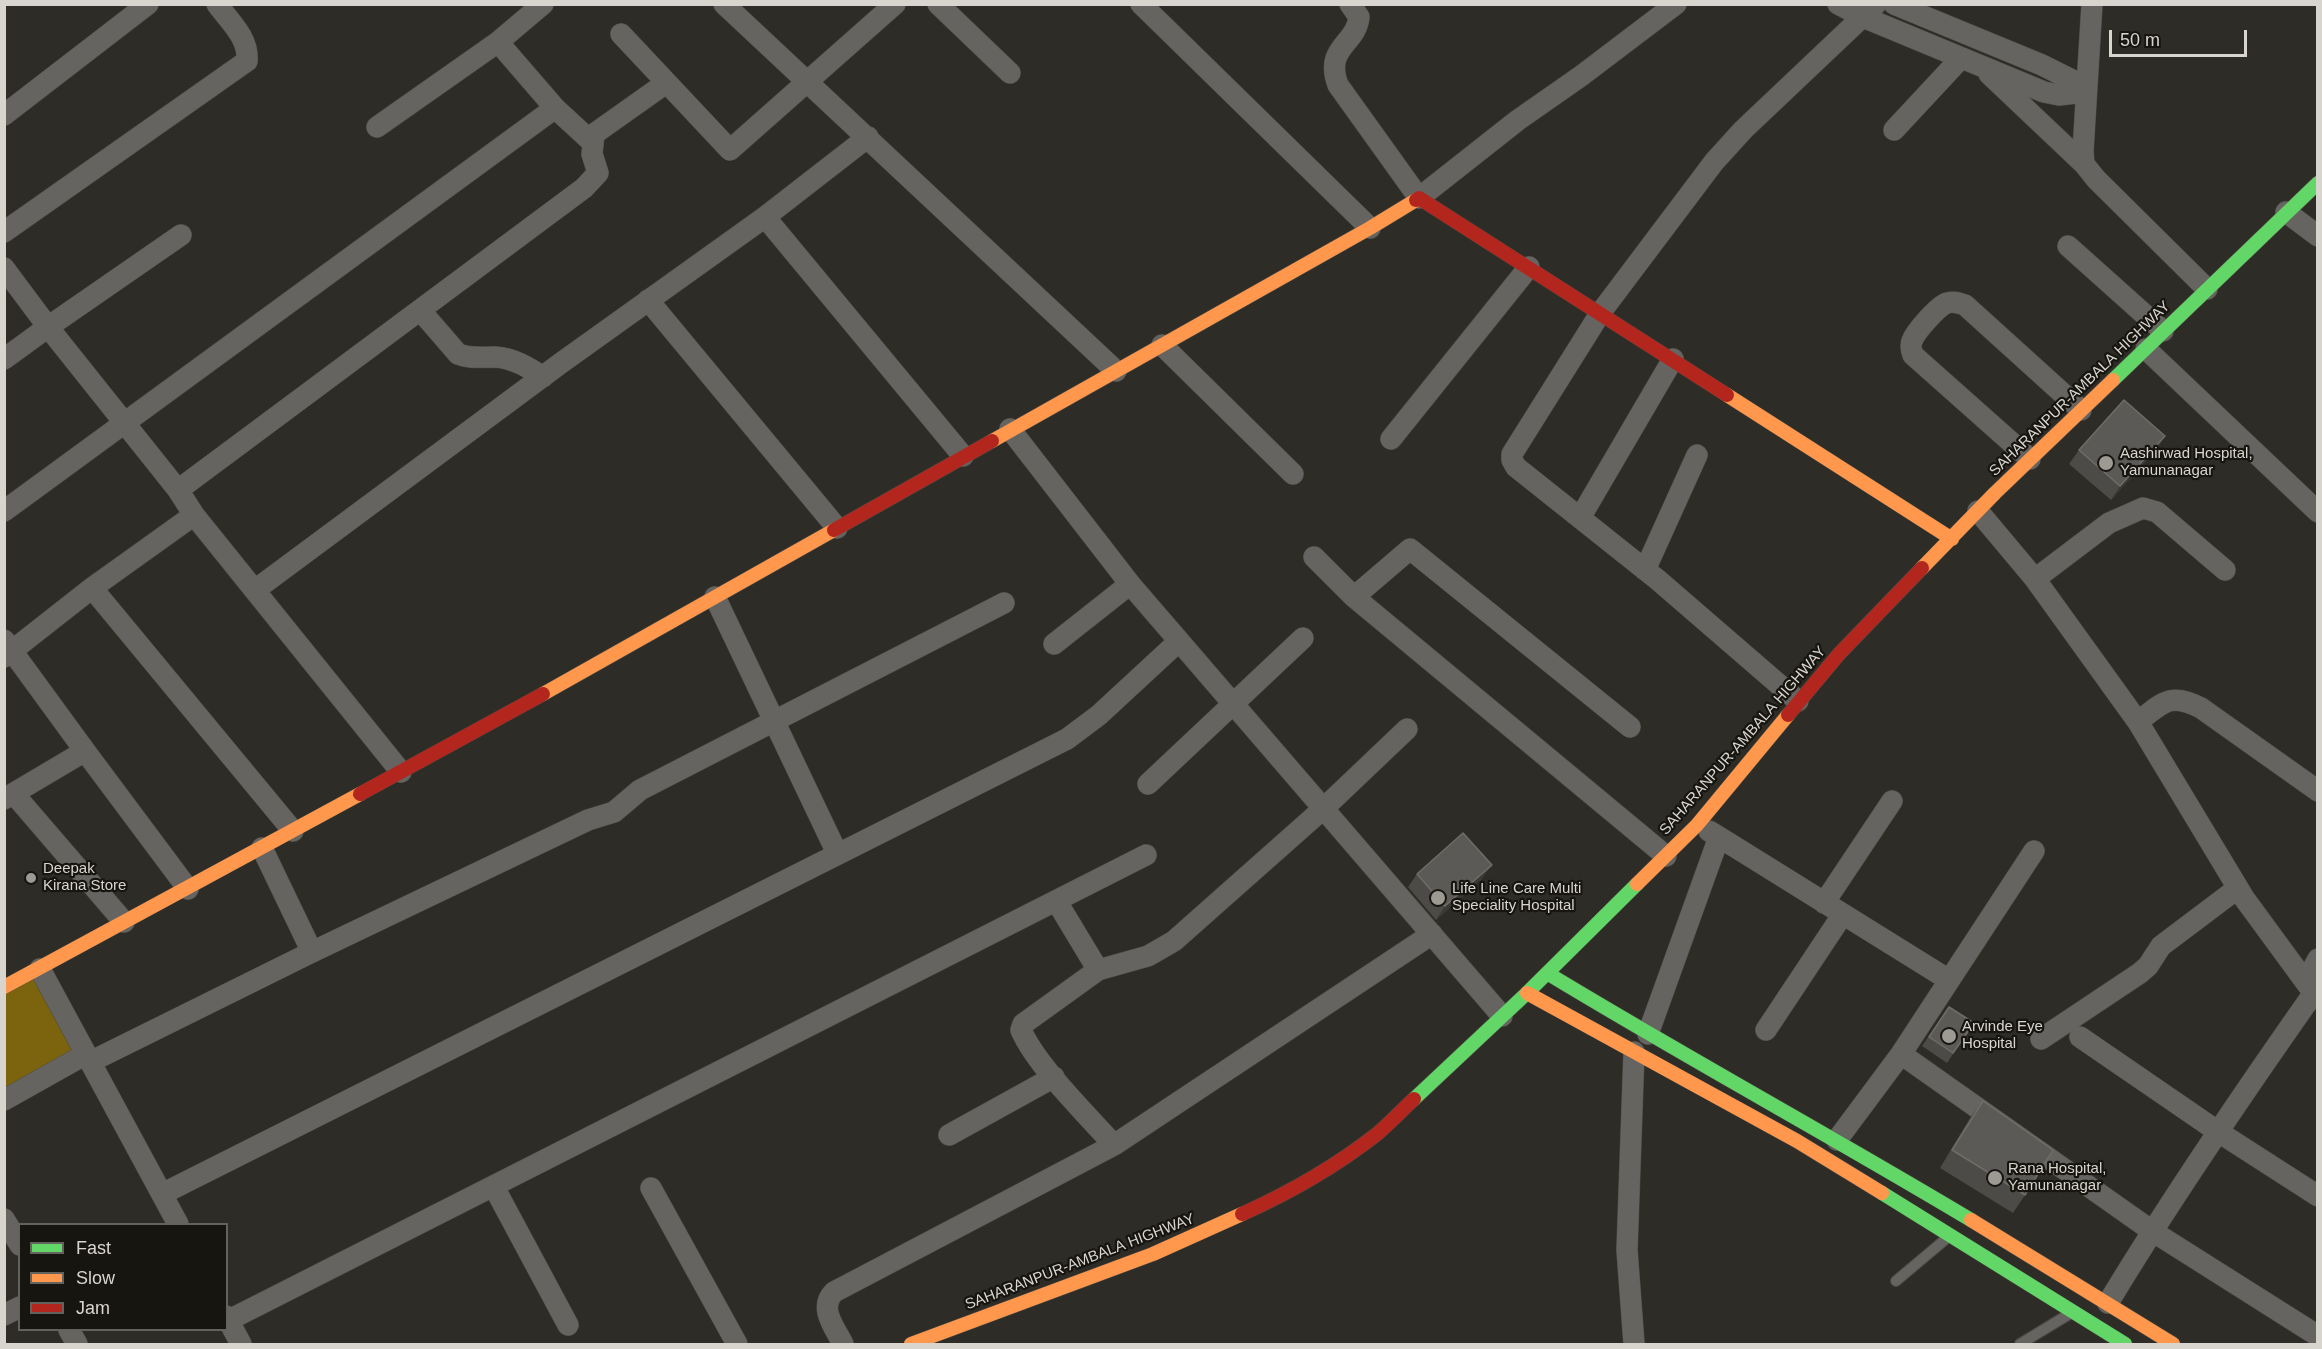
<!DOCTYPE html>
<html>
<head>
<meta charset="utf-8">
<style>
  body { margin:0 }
  #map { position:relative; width:2322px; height:1349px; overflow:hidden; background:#2e2c26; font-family:Arial,sans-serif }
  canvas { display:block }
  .frame { position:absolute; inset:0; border:6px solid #d8d5ce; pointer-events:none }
  .legend { position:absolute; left:18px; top:1223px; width:210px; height:108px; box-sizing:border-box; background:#171510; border:2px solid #64625c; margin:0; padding:8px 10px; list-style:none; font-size:18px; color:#d8d5ce }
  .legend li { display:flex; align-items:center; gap:12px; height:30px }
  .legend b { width:30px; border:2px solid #64625c }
  .scale { position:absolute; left:2109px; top:30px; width:138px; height:27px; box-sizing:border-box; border:3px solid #d8d5ce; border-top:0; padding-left:8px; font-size:18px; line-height:21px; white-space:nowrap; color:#d8d5ce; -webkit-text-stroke:4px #171510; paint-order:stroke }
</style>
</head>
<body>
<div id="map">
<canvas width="2322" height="1349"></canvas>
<div class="frame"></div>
<ul class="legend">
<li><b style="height:8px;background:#63d668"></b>Fast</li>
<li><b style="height:8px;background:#ff974d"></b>Slow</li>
<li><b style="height:8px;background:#b3261e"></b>Jam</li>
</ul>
<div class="scale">50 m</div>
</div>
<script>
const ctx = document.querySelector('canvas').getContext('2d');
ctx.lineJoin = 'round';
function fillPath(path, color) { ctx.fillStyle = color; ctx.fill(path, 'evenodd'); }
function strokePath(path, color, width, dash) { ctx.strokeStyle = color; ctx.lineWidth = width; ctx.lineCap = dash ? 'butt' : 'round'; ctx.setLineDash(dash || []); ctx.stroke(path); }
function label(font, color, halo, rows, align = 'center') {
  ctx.font = font + ' Arial,sans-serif'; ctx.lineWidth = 4.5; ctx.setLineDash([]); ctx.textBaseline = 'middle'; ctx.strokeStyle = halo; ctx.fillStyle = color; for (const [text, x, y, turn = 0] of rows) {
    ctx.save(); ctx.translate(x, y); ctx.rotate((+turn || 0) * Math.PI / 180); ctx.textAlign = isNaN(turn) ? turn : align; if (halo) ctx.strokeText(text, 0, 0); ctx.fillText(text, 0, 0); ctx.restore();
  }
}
const water = new Path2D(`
  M 33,977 L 75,1056 L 5,1096 L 5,993 Z`);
const lane = new Path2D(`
  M 1896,1281 L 1947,1238
  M 2020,1344 L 2071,1313`);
const street = new Path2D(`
  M 724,4 L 1116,371
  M 938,4 L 1010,73
  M 1141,4 L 1370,228
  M 1350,4 L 1359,17 C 1356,45 1324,47 1338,85 L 1419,198 L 1518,120 L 1581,76 L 1676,4
  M 1838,4 L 1863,17 L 2044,92 L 2059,95 L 2085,92
  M 1894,4 L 2042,65 L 2072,80 L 2085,92
  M 2092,4 L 2083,151 L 2084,164 L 2096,179 L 2207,289
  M 621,34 L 730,150 L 895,4
  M 498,42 L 555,108 L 593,143
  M 1989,74 L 2084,164
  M 4,115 L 148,4
  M 377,127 L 498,42 L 543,4
  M 1894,130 L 1961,58
  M 2286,212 L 2318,236
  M 765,217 L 963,456
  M 4,232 L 247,61 C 249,38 230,22 217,4
  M 2068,246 L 2163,331
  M 4,268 L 48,327 L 178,490 L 194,515 L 401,772
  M 648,300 L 837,528
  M 420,310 L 458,354 C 470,359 482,357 495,357 C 513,358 528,367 543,377
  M 1162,345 L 1293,474
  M 2146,349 L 2318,512
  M 4,359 L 48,327 L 181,235
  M 1010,429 L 1130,584 L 1502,1016
  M 1391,439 L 1529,267
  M 2030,459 L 1913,355 C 1911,350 1910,346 1912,341 C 1915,332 1938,306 1947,303 C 1954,301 1959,303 1965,305 L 2081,410
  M 178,490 L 584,188 L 598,173 L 592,154 L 594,134 L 666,83
  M 4,511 L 555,108
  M 1978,511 L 2035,579 L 2138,722 L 2244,898 L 2318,999
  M 1580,518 L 1673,359
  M 1314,557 L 1354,597 L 1666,856
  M 1645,570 L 1697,455
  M 2035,579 L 2109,523 L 2143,508 L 2157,512 L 2225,570
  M 92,588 L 293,831
  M 255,590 L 561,363 L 765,217 L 868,137
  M 715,597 L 837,853
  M 1354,597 L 1410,549 L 1630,727
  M 4,640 L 85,751 L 188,889
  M 1054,644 L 1130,584
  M 4,657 L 92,588 L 194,515
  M 1798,701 L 1658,580 L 1516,467 L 1512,460 L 1512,454 L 1601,312 L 1714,162 L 1743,130 L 1876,4
  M 2138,722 C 2163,702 2171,692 2201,708 L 2318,791
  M 1148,784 L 1303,638
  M 14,794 L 124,922
  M 4,799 L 85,751
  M 1719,837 L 1949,980
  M 262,848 L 312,952
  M 1057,902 L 1098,970
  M 1824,903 L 1892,801
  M 40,969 L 178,1224
  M 2306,981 L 2318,959
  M 1766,1030 L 1843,914
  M 1648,1034 L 1719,837 L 1709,831
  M 2080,1037 L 2217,1131 L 2318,1196
  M 2041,1039 L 2140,973 L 2148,966 L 2161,946 L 2238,888
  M 1901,1054 L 2152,1231 L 2318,1336
  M 90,1062 L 312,952 L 588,820 L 614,812 L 640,790 L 1004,603
  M 4,1100 L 86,1054
  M 949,1135 L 1054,1077
  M 1837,1140 L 1901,1054 L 2034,851
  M 1114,1145 C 1087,1115 1036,1065 1021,1030 L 1023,1024 L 1098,970 L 1148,956 L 1174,941 L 1324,808 L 1407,729
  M 494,1187 L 568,1325
  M 651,1188 L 737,1344
  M 162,1194 L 1067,739 L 1099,715 L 1179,641
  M 4,1219 L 20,1245
  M 2108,1303 C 2172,1197 2242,1095 2313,994
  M 4,1315 L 20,1307
  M 226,1316 L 241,1344
  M 229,1320 L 1146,855
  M 69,1330 L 77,1344
  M 843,1344 C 835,1328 818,1308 834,1292 L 1114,1145 L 1432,934
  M 1634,1344 L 1627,1250 L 1634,1052`);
const fast = new Path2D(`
  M 2113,380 L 2318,183
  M 1547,973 C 1687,1058 1831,1136 1971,1220
  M 1414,1099 L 1527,993 L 1637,884
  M 1882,1193 L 2125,1344`);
const slow = new Path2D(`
  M 1727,395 L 1952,539
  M 992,441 L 1370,228 L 1416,200
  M 1922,568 L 1995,493 L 2113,380
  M 543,694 L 834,530
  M 1637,884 L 1697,825 L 1788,715
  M 4,987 L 360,794
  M 1527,993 L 1797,1141 L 1882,1193
  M 1971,1220 L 2173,1344
  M 911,1344 L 1153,1254 L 1242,1214`);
const jam = new Path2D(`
  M 1416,200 L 1419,198 L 1727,395
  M 834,530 L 992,441
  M 1788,715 L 1839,654 L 1922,568
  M 360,794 L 543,694
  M 1242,1214 C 1289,1193 1336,1166 1377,1134 C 1390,1123 1402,1110 1414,1099`);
const wall = new Path2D(`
  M 2165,436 L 2156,450 L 2111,500 L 2069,464 L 2079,450 Z
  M 1417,874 L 1482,879 L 1436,920 L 1408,887 Z
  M 1949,1007 L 1974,1023 L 1947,1063 L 1922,1046 Z
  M 1983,1101 L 2025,1195 L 2013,1213 L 1940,1168 L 1970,1118 Z`);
const shadedWall = new Path2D(`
  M 2165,436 L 2156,450 L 2111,500 L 2120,486 Z
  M 1492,865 L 1482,879 L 1436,920 L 1445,906 Z`);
const building = new Path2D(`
  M 2124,400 L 2165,436 L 2120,486 L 2079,450 Z
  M 1463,833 L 1492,865 L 1445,906 L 1417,874 Z
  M 1949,1007 L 1974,1023 L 1953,1053 L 1929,1037 Z
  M 1983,1101 L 2053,1150 L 2025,1195 L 1952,1150 Z`);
const markers = [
  [2106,463,8,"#9c9a93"],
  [31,878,6,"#9c9a93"],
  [1438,898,8,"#9c9a93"],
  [1949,1036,8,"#9c9a93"],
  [1995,1178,8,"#9c9a93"]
];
const streetNames = [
  ["SAHARANPUR-AMBALA HIGHWAY",2080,389,-44],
  ["SAHARANPUR-AMBALA HIGHWAY",1743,741,-49],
  ["SAHARANPUR-AMBALA HIGHWAY",1080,1262,-21]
];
const poiNames = [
  ["Aashirwad Hospital,",2120,454],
  ["Yamunanagar",2120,471],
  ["Deepak",43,869],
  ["Kirana Store",43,886],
  ["Life Line Care Multi",1452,889],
  ["Speciality Hospital",1452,906],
  ["Arvinde Eye",1962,1027],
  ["Hospital",1962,1044],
  ["Rana Hospital,",2008,1169],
  ["Yamunanagar",2008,1186]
];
fillPath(water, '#7b640d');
strokePath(lane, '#4c4a45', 12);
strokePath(street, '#4c4a45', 22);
strokePath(fast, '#4c4a45', 15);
strokePath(slow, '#4c4a45', 15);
strokePath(jam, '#4c4a45', 15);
strokePath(lane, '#656460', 10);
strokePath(street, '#656460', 21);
strokePath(fast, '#63d668', 14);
strokePath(slow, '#ff974d', 14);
strokePath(jam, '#b3261e', 14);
fillPath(wall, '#4d4b47');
fillPath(shadedWall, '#3b3934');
fillPath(building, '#5c5a56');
strokePath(building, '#706d68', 1.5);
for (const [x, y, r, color] of markers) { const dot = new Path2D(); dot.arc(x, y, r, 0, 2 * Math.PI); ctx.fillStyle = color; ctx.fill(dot); strokePath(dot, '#171510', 2); }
label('15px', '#d8d5ce', '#171510', streetNames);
label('15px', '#d8d5ce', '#171510', poiNames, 'left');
</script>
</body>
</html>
